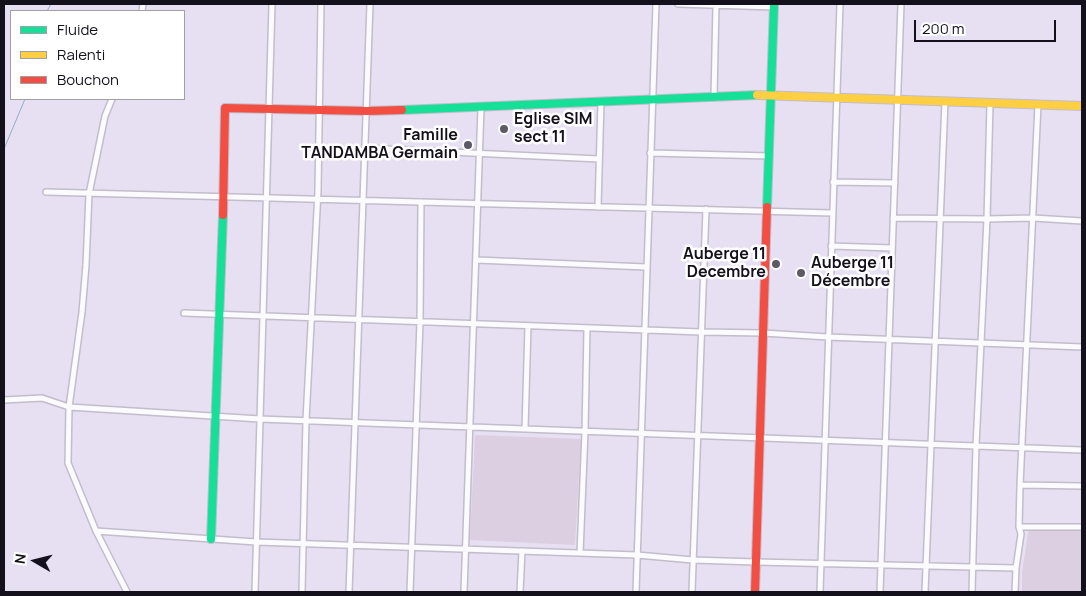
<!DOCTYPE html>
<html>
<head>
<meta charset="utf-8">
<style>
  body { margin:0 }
  #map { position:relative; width:1086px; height:596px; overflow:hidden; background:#e7e0f3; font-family:Manrope,sans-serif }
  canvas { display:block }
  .frame { position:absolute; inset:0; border:5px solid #14101c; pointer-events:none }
  .legend { position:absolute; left:10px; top:10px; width:175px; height:90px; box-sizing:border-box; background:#fff; border:1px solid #a19fa4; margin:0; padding:6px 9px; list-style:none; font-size:15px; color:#14101c }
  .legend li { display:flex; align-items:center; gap:10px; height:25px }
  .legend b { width:25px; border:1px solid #a19fa4 }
  .north { position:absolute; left:10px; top:536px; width:50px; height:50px; -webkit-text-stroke:4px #fff; paint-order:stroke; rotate:278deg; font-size:14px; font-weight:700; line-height:20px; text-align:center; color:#14101c }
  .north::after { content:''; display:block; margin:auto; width:18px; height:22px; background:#14101c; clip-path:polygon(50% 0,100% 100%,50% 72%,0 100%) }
  .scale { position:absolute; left:914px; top:20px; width:142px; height:22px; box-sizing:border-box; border:2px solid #14101c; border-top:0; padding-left:6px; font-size:15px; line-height:18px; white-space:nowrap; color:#14101c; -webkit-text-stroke:4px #fff; paint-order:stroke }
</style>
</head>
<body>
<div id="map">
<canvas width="1086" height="596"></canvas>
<div class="frame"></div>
<ul class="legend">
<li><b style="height:6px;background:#16e098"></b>Fluide</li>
<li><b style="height:6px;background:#ffcf43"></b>Ralenti</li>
<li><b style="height:6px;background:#f24e42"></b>Bouchon</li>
</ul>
<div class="north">N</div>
<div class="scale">200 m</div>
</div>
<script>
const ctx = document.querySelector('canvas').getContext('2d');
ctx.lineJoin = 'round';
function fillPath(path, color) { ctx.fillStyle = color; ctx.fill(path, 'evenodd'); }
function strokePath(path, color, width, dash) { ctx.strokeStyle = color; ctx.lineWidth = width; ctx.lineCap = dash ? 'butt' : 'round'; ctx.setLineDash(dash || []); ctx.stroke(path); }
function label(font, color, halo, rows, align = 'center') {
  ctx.font = font + ' Manrope,sans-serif'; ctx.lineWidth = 5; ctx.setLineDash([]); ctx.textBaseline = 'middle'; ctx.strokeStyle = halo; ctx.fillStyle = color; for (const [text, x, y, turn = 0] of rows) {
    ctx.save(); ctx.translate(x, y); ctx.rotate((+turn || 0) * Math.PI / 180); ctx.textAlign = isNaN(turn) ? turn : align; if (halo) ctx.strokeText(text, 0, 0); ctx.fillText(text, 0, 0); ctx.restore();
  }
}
const education = new Path2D(`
  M 475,435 L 581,439 L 575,545 L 470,540 Z
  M 1029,528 L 1082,531 L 1082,592 L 1022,592 L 1022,572 Z`);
const stream = new Path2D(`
  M 47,11 L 51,4
  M 4,149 L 25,99`);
const street = new Path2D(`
  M 678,4 L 774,7
  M 142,11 L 143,4
  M 714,97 L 716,5
  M 112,99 L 105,116 L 89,194 L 86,265 L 82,312 L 69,407 L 68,463 L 96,531 L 127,592
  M 365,148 L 599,159
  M 650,153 L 770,156
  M 833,182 L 895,183
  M 46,192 L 832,213
  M 598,207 L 601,102
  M 893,218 L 987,219 L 1033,218 L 1082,221
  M 831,246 L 892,248
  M 476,260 L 646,267
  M 184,313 L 701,332 L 763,333 L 828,337 L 1082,347
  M 4,400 L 42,398 L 69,407 L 260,419 L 1082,450
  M 525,429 L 528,326
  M 1020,485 L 1082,486
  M 1019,527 L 1082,527
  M 96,531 L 256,542 L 637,555 L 693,560 L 756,562 L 1016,568
  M 580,553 L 585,432 L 587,328
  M 255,592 L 272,4
  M 302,592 L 306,420 L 318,191 L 321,4
  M 349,592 L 370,4
  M 410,592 L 420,322 L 421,202
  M 464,592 L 481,108
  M 520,592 L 522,551
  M 636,592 L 656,4
  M 692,592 L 706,209
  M 820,592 L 840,4
  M 880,592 L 901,4
  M 925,592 L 945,101
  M 972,592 L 976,446 L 987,219 L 990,104
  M 1015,592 L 1016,568 L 1021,534 L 1019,527 L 1020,485 L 1038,105`);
const fast = new Path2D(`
  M 402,110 L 757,95
  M 767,207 L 774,4
  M 211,539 L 223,215`);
const slow = new Path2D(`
  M 757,95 L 1082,106`);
const jam = new Path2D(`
  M 223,215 L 225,108 L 367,111 L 402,110
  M 755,592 L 767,207`);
const markers = [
  [504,129,5,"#5e5967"],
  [468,145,5,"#5e5967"],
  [776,264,5,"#5e5967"],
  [801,273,5,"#5e5967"]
];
const poiNames = [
  ["Eglise SIM",514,120],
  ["sect 11",514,138],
  ["Famille",458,136,"right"],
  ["TANDAMBA Germain",458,154,"right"],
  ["Auberge 11",766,255,"right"],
  ["Decembre",766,273,"right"],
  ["Auberge 11",811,264],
  ["Décembre",811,282]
];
fillPath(education, '#dbcfe1');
strokePath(stream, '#95accc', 1);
strokePath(street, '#c2bccb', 8);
strokePath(fast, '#c2bccb', 10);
strokePath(slow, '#c2bccb', 10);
strokePath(jam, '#c2bccb', 10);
strokePath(street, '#fbfafd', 5);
strokePath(fast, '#16e098', 8);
strokePath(slow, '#ffcf43', 8);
strokePath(jam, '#f24e42', 8);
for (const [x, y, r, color] of markers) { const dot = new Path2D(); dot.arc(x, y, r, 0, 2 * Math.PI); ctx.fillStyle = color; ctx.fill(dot); strokePath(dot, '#fff', 2); }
label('bold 16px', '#14101c', '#fff', poiNames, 'left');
</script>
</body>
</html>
